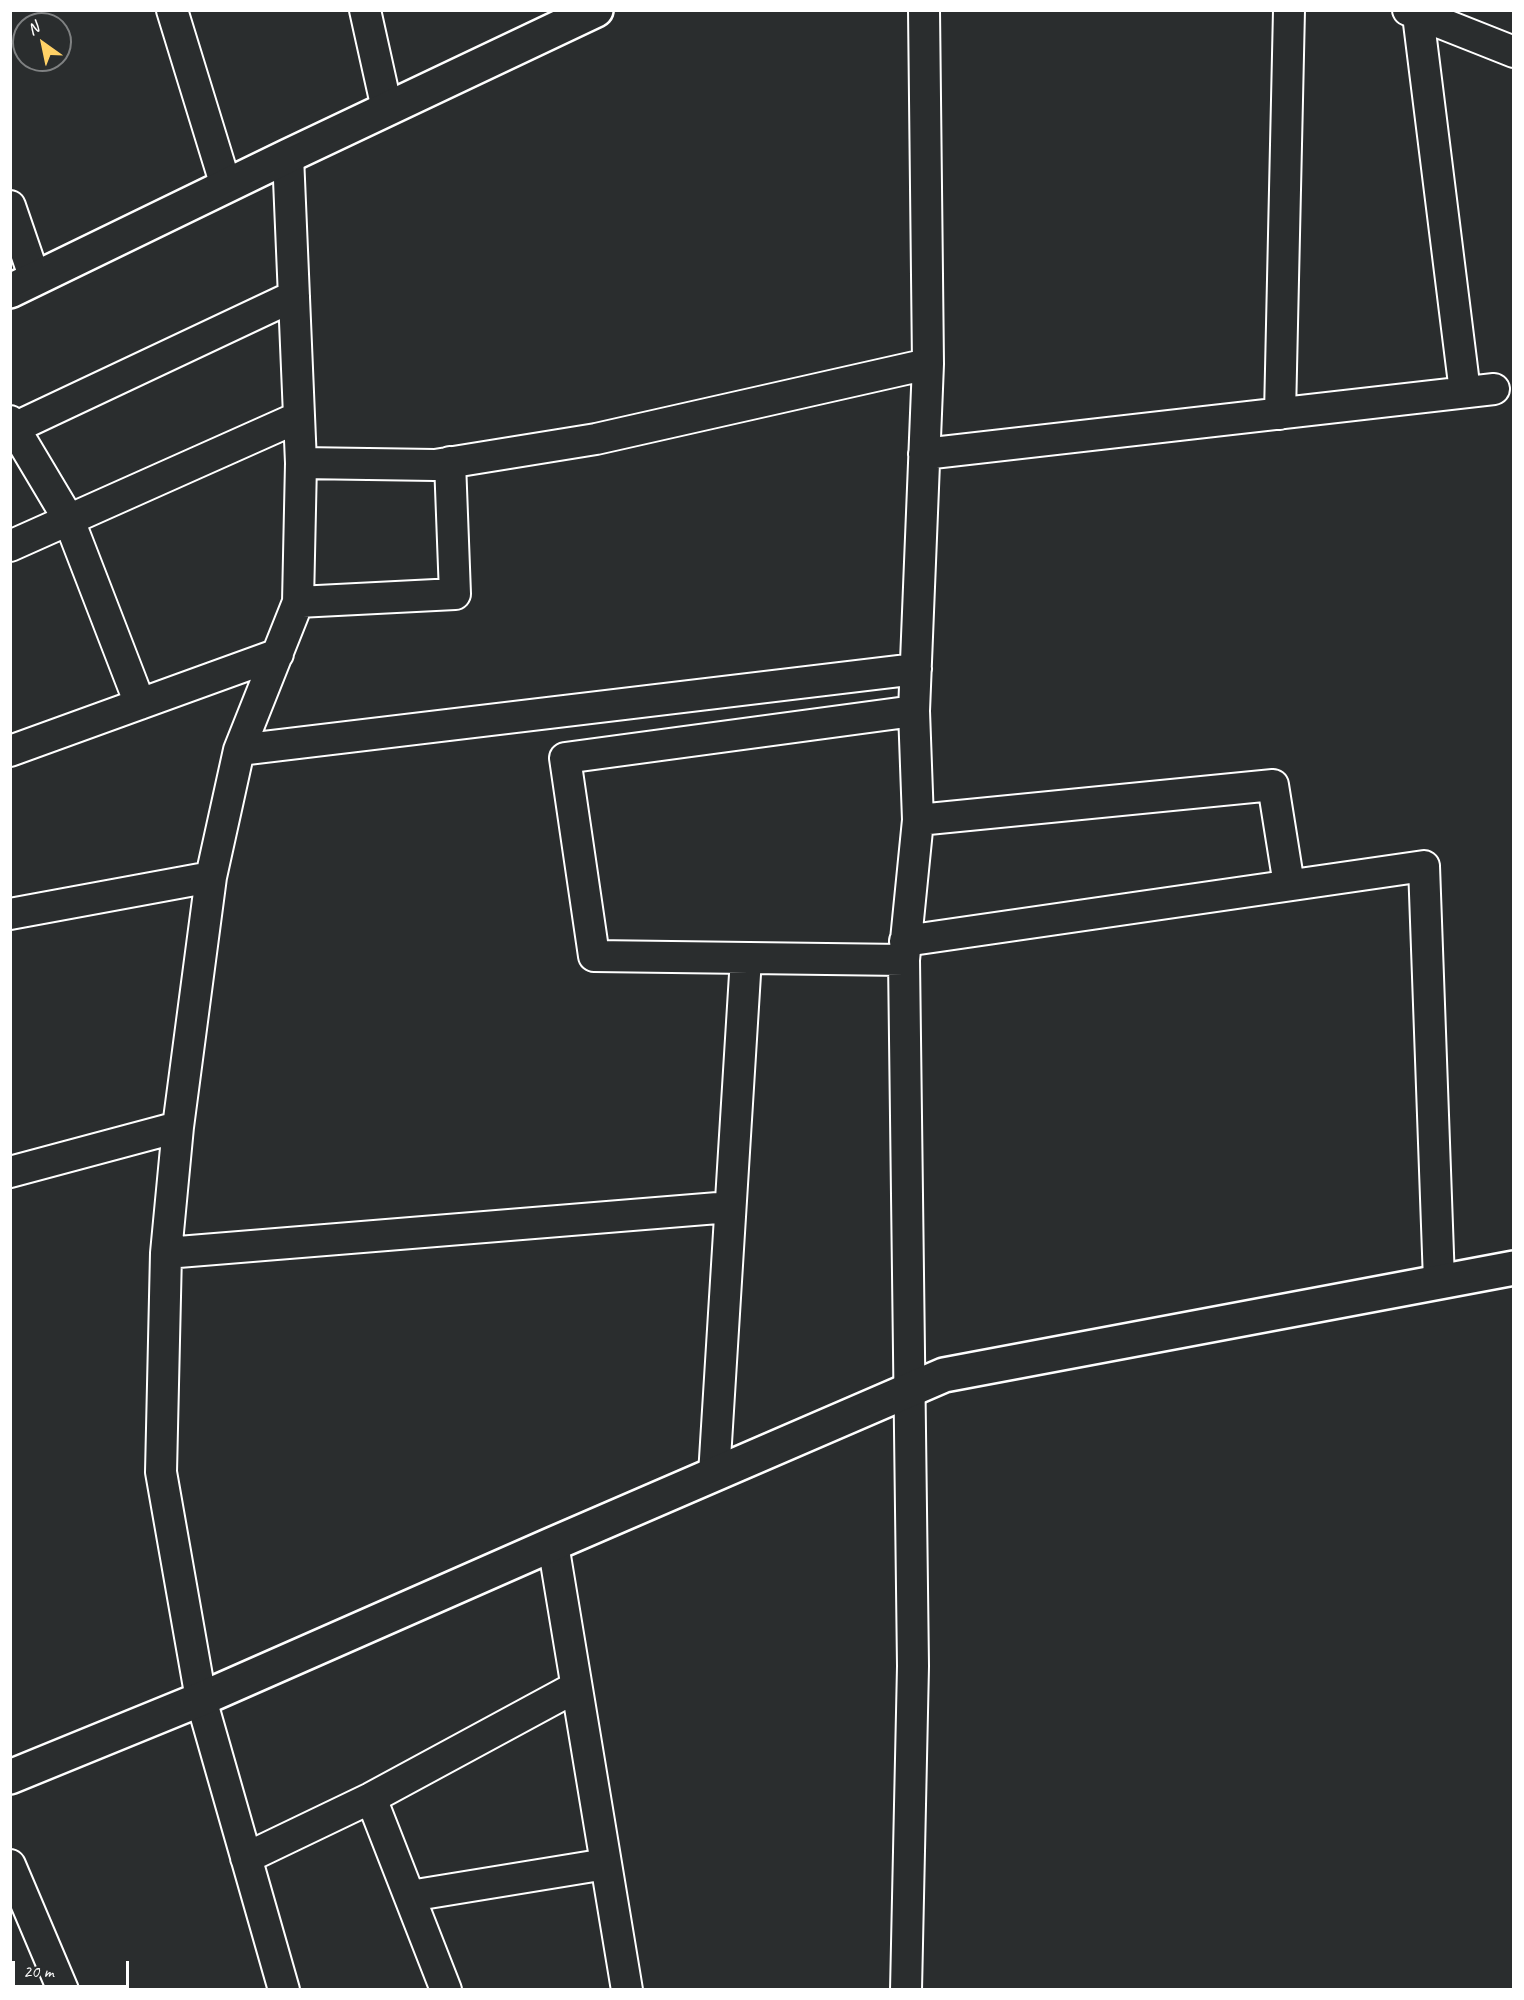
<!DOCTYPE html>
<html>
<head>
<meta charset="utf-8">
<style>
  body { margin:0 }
  #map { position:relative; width:1524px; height:2000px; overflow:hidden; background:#2a2d2e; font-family:Caveat,sans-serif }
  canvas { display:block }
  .frame { position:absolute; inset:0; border:12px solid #fff; pointer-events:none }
  .north { position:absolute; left:12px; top:12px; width:60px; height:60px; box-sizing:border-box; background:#2a2d2e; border:2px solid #7f8182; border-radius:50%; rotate:327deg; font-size:16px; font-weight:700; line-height:24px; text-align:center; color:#fff }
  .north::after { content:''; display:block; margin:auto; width:21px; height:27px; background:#ffd166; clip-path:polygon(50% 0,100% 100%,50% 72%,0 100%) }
  .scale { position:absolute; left:12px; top:1961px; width:117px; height:27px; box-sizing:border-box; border:3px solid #fff; border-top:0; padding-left:8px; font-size:18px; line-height:21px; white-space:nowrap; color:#fff; -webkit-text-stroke:4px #2a2d2e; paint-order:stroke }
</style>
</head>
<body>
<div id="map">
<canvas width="1524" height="2000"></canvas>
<div class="frame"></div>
<div class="north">N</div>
<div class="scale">20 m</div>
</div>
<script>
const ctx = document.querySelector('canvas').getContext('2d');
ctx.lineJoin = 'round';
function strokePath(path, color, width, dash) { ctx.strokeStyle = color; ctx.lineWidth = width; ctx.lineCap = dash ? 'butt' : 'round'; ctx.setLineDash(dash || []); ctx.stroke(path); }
const street = new Path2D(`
  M 172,10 L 226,186
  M 365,10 L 387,109
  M 1408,10 L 1514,52
  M 1418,15 L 1465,392
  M 10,206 L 35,279
  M 1280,414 L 1289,10
  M 10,421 L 69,520 L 140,704
  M 14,428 L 294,296
  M 924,454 L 1494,389
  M 301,463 L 435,465 L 596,439 L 928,364
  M 10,546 L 299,417
  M 298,602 L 455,594 L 450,462
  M 239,750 L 916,669
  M 10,751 L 278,654
  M 918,820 L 1273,785 L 1289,885
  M 10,914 L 211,877
  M 905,941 L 1424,866 L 1439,1281
  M 904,960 L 594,956 L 565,758 L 914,711
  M 10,1172 L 178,1127
  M 166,1253 L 730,1207
  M 714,1475 L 746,958
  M 553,1544 L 627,1990
  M 371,1798 L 446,1990
  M 246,1858 L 371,1798 L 576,1687
  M 10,1865 L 63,1990
  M 410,1896 L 606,1864
  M 284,1990 L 201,1699 L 161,1472 L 166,1253 L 178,1127 L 211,877 L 239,750 L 298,602 L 301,463 L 288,156
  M 906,1990 L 913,1666 L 904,960 L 918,820 L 914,711 L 928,364 L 924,10`);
const secondary = new Path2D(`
  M 10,291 L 288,156 L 596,10
  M 10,1777 L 201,1699 L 553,1544 L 944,1375 L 1514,1268`);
strokePath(street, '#fff', 34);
strokePath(secondary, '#fff', 38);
strokePath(street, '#2a2d2e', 30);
strokePath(secondary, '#2a2d2e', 33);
</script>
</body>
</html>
